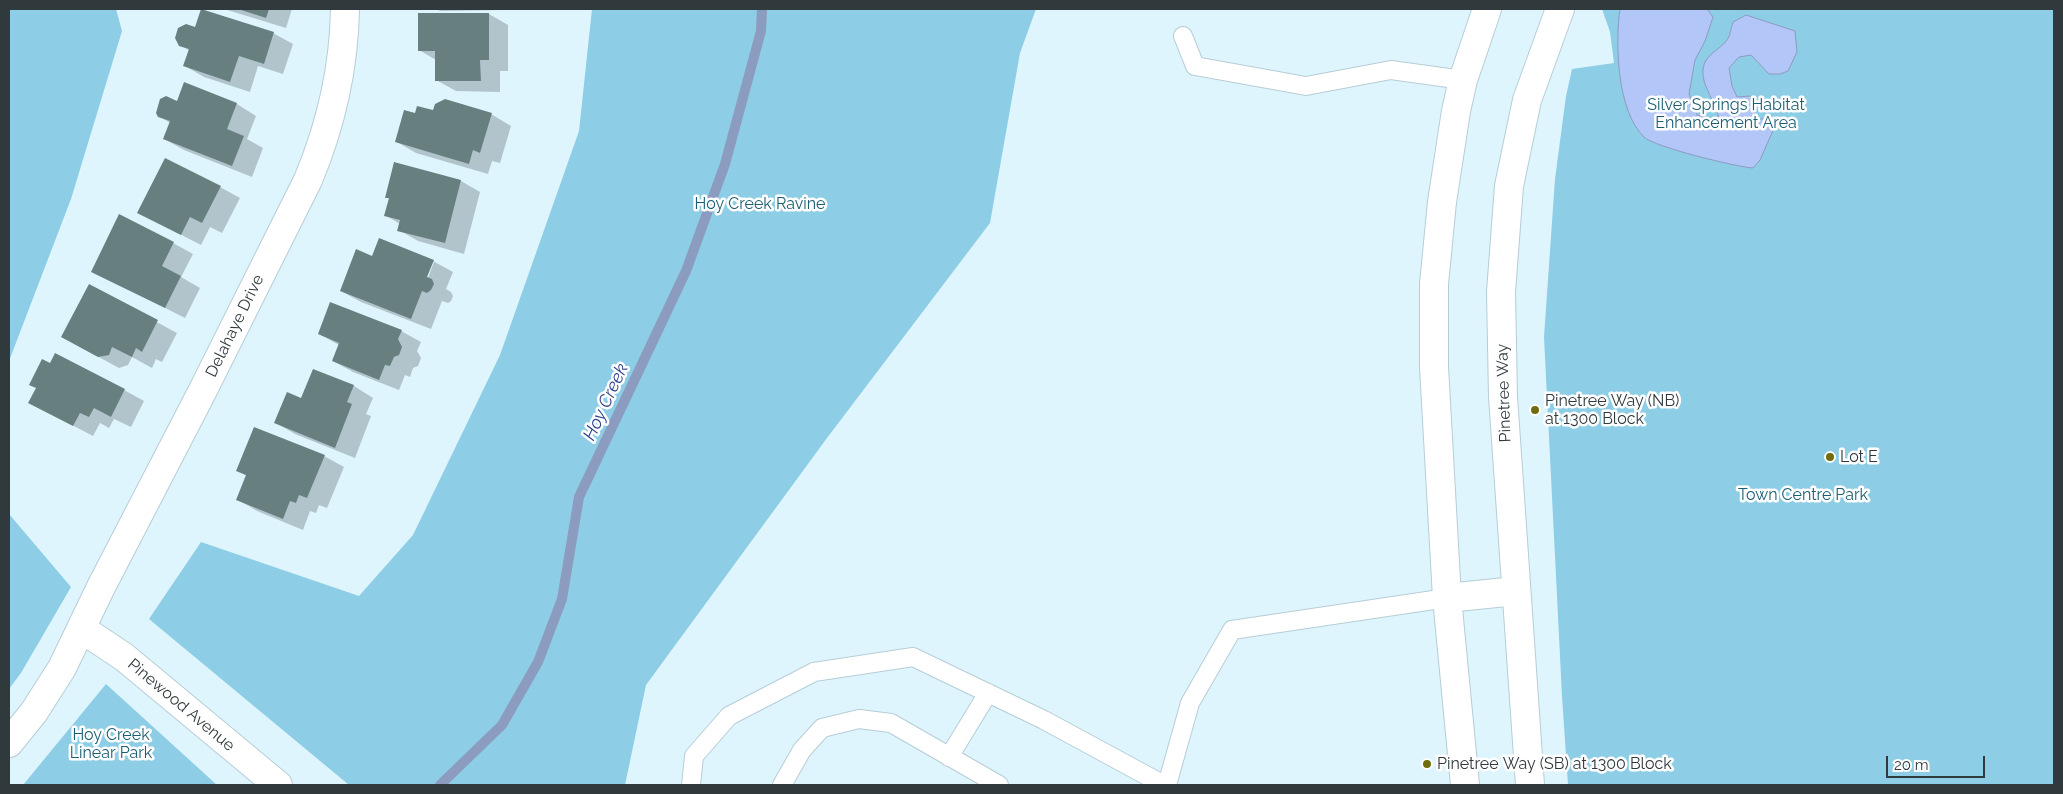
<!DOCTYPE html>
<html>
<head>
<meta charset="utf-8">
<style>
  body { margin:0 }
  #map { position:relative; width:2063px; height:794px; overflow:hidden; background:#def5fe; font-family:Raleway,sans-serif }
  canvas { display:block }
  .frame { position:absolute; inset:0; border:10px solid #30393c; pointer-events:none }
  .scale { position:absolute; left:1886px; top:756px; width:99px; height:22px; box-sizing:border-box; border:2px solid #30393c; border-top:0; padding-left:6px; font-size:15px; line-height:18px; white-space:nowrap; color:#30393c; -webkit-text-stroke:4px #fefefe; paint-order:stroke }
</style>
</head>
<body>
<div id="map">
<canvas width="2063" height="794"></canvas>
<div class="frame"></div>
<div class="scale">20 m</div>
</div>
<script>
const ctx = document.querySelector('canvas').getContext('2d');
ctx.lineJoin = 'round';
function fillPath(path, color) { ctx.fillStyle = color; ctx.fill(path, 'evenodd'); }
function strokePath(path, color, width, dash) { ctx.strokeStyle = color; ctx.lineWidth = width; ctx.lineCap = dash ? 'butt' : 'round'; ctx.setLineDash(dash || []); ctx.stroke(path); }
function label(font, color, halo, rows, align = 'center') {
  ctx.font = font + ' Raleway,sans-serif'; ctx.lineWidth = 5; ctx.setLineDash([]); ctx.textBaseline = 'middle'; ctx.strokeStyle = halo; ctx.fillStyle = color; for (const [text, x, y, turn = 0] of rows) {
    ctx.save(); ctx.translate(x, y); ctx.rotate((+turn || 0) * Math.PI / 180); ctx.textAlign = isNaN(turn) ? turn : align; if (halo) ctx.strokeText(text, 0, 0); ctx.fillText(text, 0, 0); ctx.restore();
  }
}
const green = new Path2D(`
  M 9,9 L 116,9 L 122,31 L 71,199 L 9,361 Z
  M 592,9 L 1036,9 L 1020,53 L 990,223 L 827,438 L 646,685 L 625,785 L 349,785 L 149,619 L 201,542 L 359,596 L 413,535 L 500,355 L 579,131 Z
  M 1602,9 L 2054,9 L 2054,785 L 1568,785 L 1562,696 L 1544,337 L 1555,179 L 1566,96 L 1572,69 L 1614,63 L 1610,32 Z
  M 9,514 L 71,587 L 21,673 L 9,689 Z
  M 106,684 L 217,785 L 23,785 Z`);
const water = new Path2D(`
  M 1620,9 L 1707,9 L 1713,17 L 1705,41 L 1695,60 L 1689,94 L 1697,115 L 1719,120 C 1717,102 1701,87 1703,69 C 1705,54 1719,51 1727,40 C 1730,36 1731,28 1733,22 L 1746,15 L 1795,31 L 1797,52 L 1788,71 L 1780,74 L 1769,74 L 1751,55 L 1739,57 L 1729,68 L 1732,86 L 1737,97 L 1750,96 L 1755,107 L 1754,119 L 1770,119 L 1775,126 L 1760,160 L 1753,168 C 1737,167 1654,147 1644,137 C 1617,111 1615,44 1620,9 Z`);
const shadow = new Path2D(`
  M 224,9 L 292,9 L 286,28 Z
  M 436,9 L 504,9 L 504,10 L 440,11 Z
  M 489,14 L 508,25 L 508,71 L 500,71 L 500,92 L 456,91 L 436,80 L 436,60 L 419,50 Z
  M 196,29 L 273,33 L 293,44 L 283,74 L 258,66 L 250,92 L 204,77 L 185,66 L 190,51 L 180,45 Z
  M 185,84 L 237,104 L 256,116 L 247,139 L 263,148 L 252,177 L 184,150 L 164,139 L 170,123 L 159,116 L 177,102 Z
  M 434,112 L 491,114 L 511,126 L 500,163 L 492,161 L 488,174 L 416,153 L 397,142 L 416,115 Z
  M 395,163 L 461,181 L 480,192 L 464,254 L 418,241 L 399,230 L 400,224 L 385,215 L 390,199 L 386,197 Z
  M 220,187 L 240,198 L 222,233 L 210,227 L 201,245 L 139,213 Z
  M 173,243 L 193,254 L 181,277 L 200,288 L 185,318 L 92,271 Z
  M 372,257 L 433,261 L 453,272 L 446,289 L 451,292 L 453,296 L 451,301 L 448,303 L 442,301 L 431,329 L 361,302 L 341,291 ZM 432,262 L 434,262 L 426,283 L 423,282 Z
  M 90,286 L 177,333 L 162,362 L 156,359 L 152,368 L 132,357 L 128,365 L 119,368 L 82,348 Z
  M 401,331 L 421,342 L 417,351 L 421,358 L 418,366 L 413,368 L 410,377 L 405,375 L 399,390 L 353,372 L 333,361 L 339,345 L 319,334 Z
  M 314,370 L 354,386 L 373,398 L 366,414 L 371,416 L 355,458 L 295,434 L 276,423 L 302,399 Z
  M 124,390 L 144,401 L 131,427 L 114,419 L 109,428 L 100,423 L 93,436 L 30,403 Z
  M 324,456 L 344,467 L 327,508 L 319,505 L 316,513 L 310,511 L 303,530 L 257,511 L 237,499 L 247,476 L 238,471 Z`);
const stream = new Path2D(`
  M 440,785 L 502,725 L 538,662 L 562,599 L 579,497 L 686,271 L 725,164 L 761,31 L 762,9`);
const building = new Path2D(`
  M 201,9 L 274,32 L 264,64 L 239,56 L 230,82 L 183,66 L 189,49 L 179,46 L 175,38 L 178,28 L 186,24 L 195,27 Z
  M 238,9 L 269,9 L 266,18 Z
  M 418,13 L 489,13 L 489,60 L 480,60 L 481,81 L 435,81 L 435,51 L 418,51 Z
  M 184,82 L 237,103 L 227,129 L 244,136 L 232,166 L 163,139 L 170,121 L 158,117 L 156,113 L 160,99 L 166,96 L 177,101 Z
  M 445,99 L 492,113 L 480,153 L 473,150 L 469,164 L 395,142 L 404,110 L 415,113 L 417,106 L 433,110 L 435,104 Z
  M 165,158 L 221,186 L 202,223 L 190,217 L 181,235 L 137,213 Z
  M 394,162 L 461,180 L 445,243 L 397,231 L 400,220 L 384,216 L 389,198 L 385,198 Z
  M 119,214 L 174,242 L 162,266 L 181,276 L 165,308 L 91,272 Z
  M 379,238 L 434,260 L 427,277 L 432,279 L 434,284 L 431,290 L 427,293 L 422,291 L 411,319 L 340,291 L 356,249 L 372,256 Z
  M 89,284 L 158,320 L 142,352 L 136,348 L 132,357 L 112,347 L 109,355 L 98,357 L 61,337 Z
  M 330,302 L 402,330 L 398,339 L 402,347 L 399,355 L 394,357 L 390,366 L 385,365 L 379,380 L 332,361 L 339,343 L 318,334 Z
  M 55,353 L 125,389 L 111,417 L 94,408 L 89,417 L 80,413 L 73,426 L 28,403 L 36,388 L 29,385 L 42,359 L 50,363 Z
  M 313,369 L 354,385 L 347,402 L 352,404 L 335,448 L 274,423 L 287,392 L 301,398 Z
  M 254,427 L 325,455 L 307,498 L 299,495 L 296,503 L 290,501 L 283,519 L 236,500 L 246,475 L 236,471 Z`);
const lane = new Path2D(`
  M 1183,36 L 1195,66 L 1306,86 L 1391,70 L 1463,80
  M 949,757 L 988,693
  M 691,785 L 694,756 L 729,716 L 814,672 L 913,657 L 1044,720 L 1164,785
  M 782,785 L 802,750 L 822,728 L 859,719 L 891,723 L 999,785
  M 1167,785 L 1190,703 L 1232,630 L 1447,598`);
const street = new Path2D(`
  M 1447,598 L 1516,591`);
const secondary = new Path2D(`
  M 82,629 L 124,657 L 278,785
  M 9,743 L 34,712 L 62,668 L 101,587 L 202,392 L 308,180 C 331,125 344,69 345,9
  M 1465,785 L 1447,598 L 1434,367 L 1434,284 L 1442,202 L 1456,111 L 1463,80 L 1487,9
  M 1530,785 L 1503,397 L 1501,292 L 1509,186 L 1527,100 L 1560,9`);
const markers = [
  [1535,410,5,"#706d0d"],
  [1830,457,5,"#706d0d"],
  [1427,764,5,"#706d0d"]
];
const parkNames = [
  ["Silver Springs Habitat",1726,105],
  ["Enhancement Area",1726,123],
  ["Hoy Creek Ravine",760,204],
  ["Town Centre Park",1803,495],
  ["Hoy Creek",111,735],
  ["Linear Park",111,753]
];
const streetNames = [
  ["Delahaye Drive",235,326,-64],
  ["Pinetree Way",1504,393,-92],
  ["Pinewood Avenue",181,705,40]
];
const poiNames = [
  ["Pinetree Way (NB)",1545,401],
  ["at 1300 Block",1545,419],
  ["Lot E",1840,457],
  ["Pinetree Way (SB) at 1300 Block",1437,764]
];
const waterNames = [
  ["Hoy Creek",606,402,-65]
];
fillPath(green, '#8dcde5');
fillPath(water, '#b3c6f8');
strokePath(water, '#8c9cc0', 1);
fillPath(shadow, '#0003');
strokePath(stream, '#8c9cc0', 10);
fillPath(building, '#687f80');
strokePath(lane, '#b7cdd6', 20);
strokePath(street, '#b7cdd6', 30);
strokePath(secondary, '#b7cdd6', 30);
strokePath(lane, '#fff', 18);
strokePath(street, '#fff', 28);
strokePath(secondary, '#fff', 28);
for (const [x, y, r, color] of markers) { const dot = new Path2D(); dot.arc(x, y, r, 0, 2 * Math.PI); ctx.fillStyle = color; ctx.fill(dot); strokePath(dot, '#fefefe', 2); }
label('16px', '#1a5f74', '#fefefe', parkNames);
label('16px', '#30393c', '#fefefe', streetNames);
label('16px', '#30393c', '#fefefe', poiNames, 'left');
label('italic 18px', '#2f448c', '#fefefe', waterNames);
</script>
</body>
</html>
